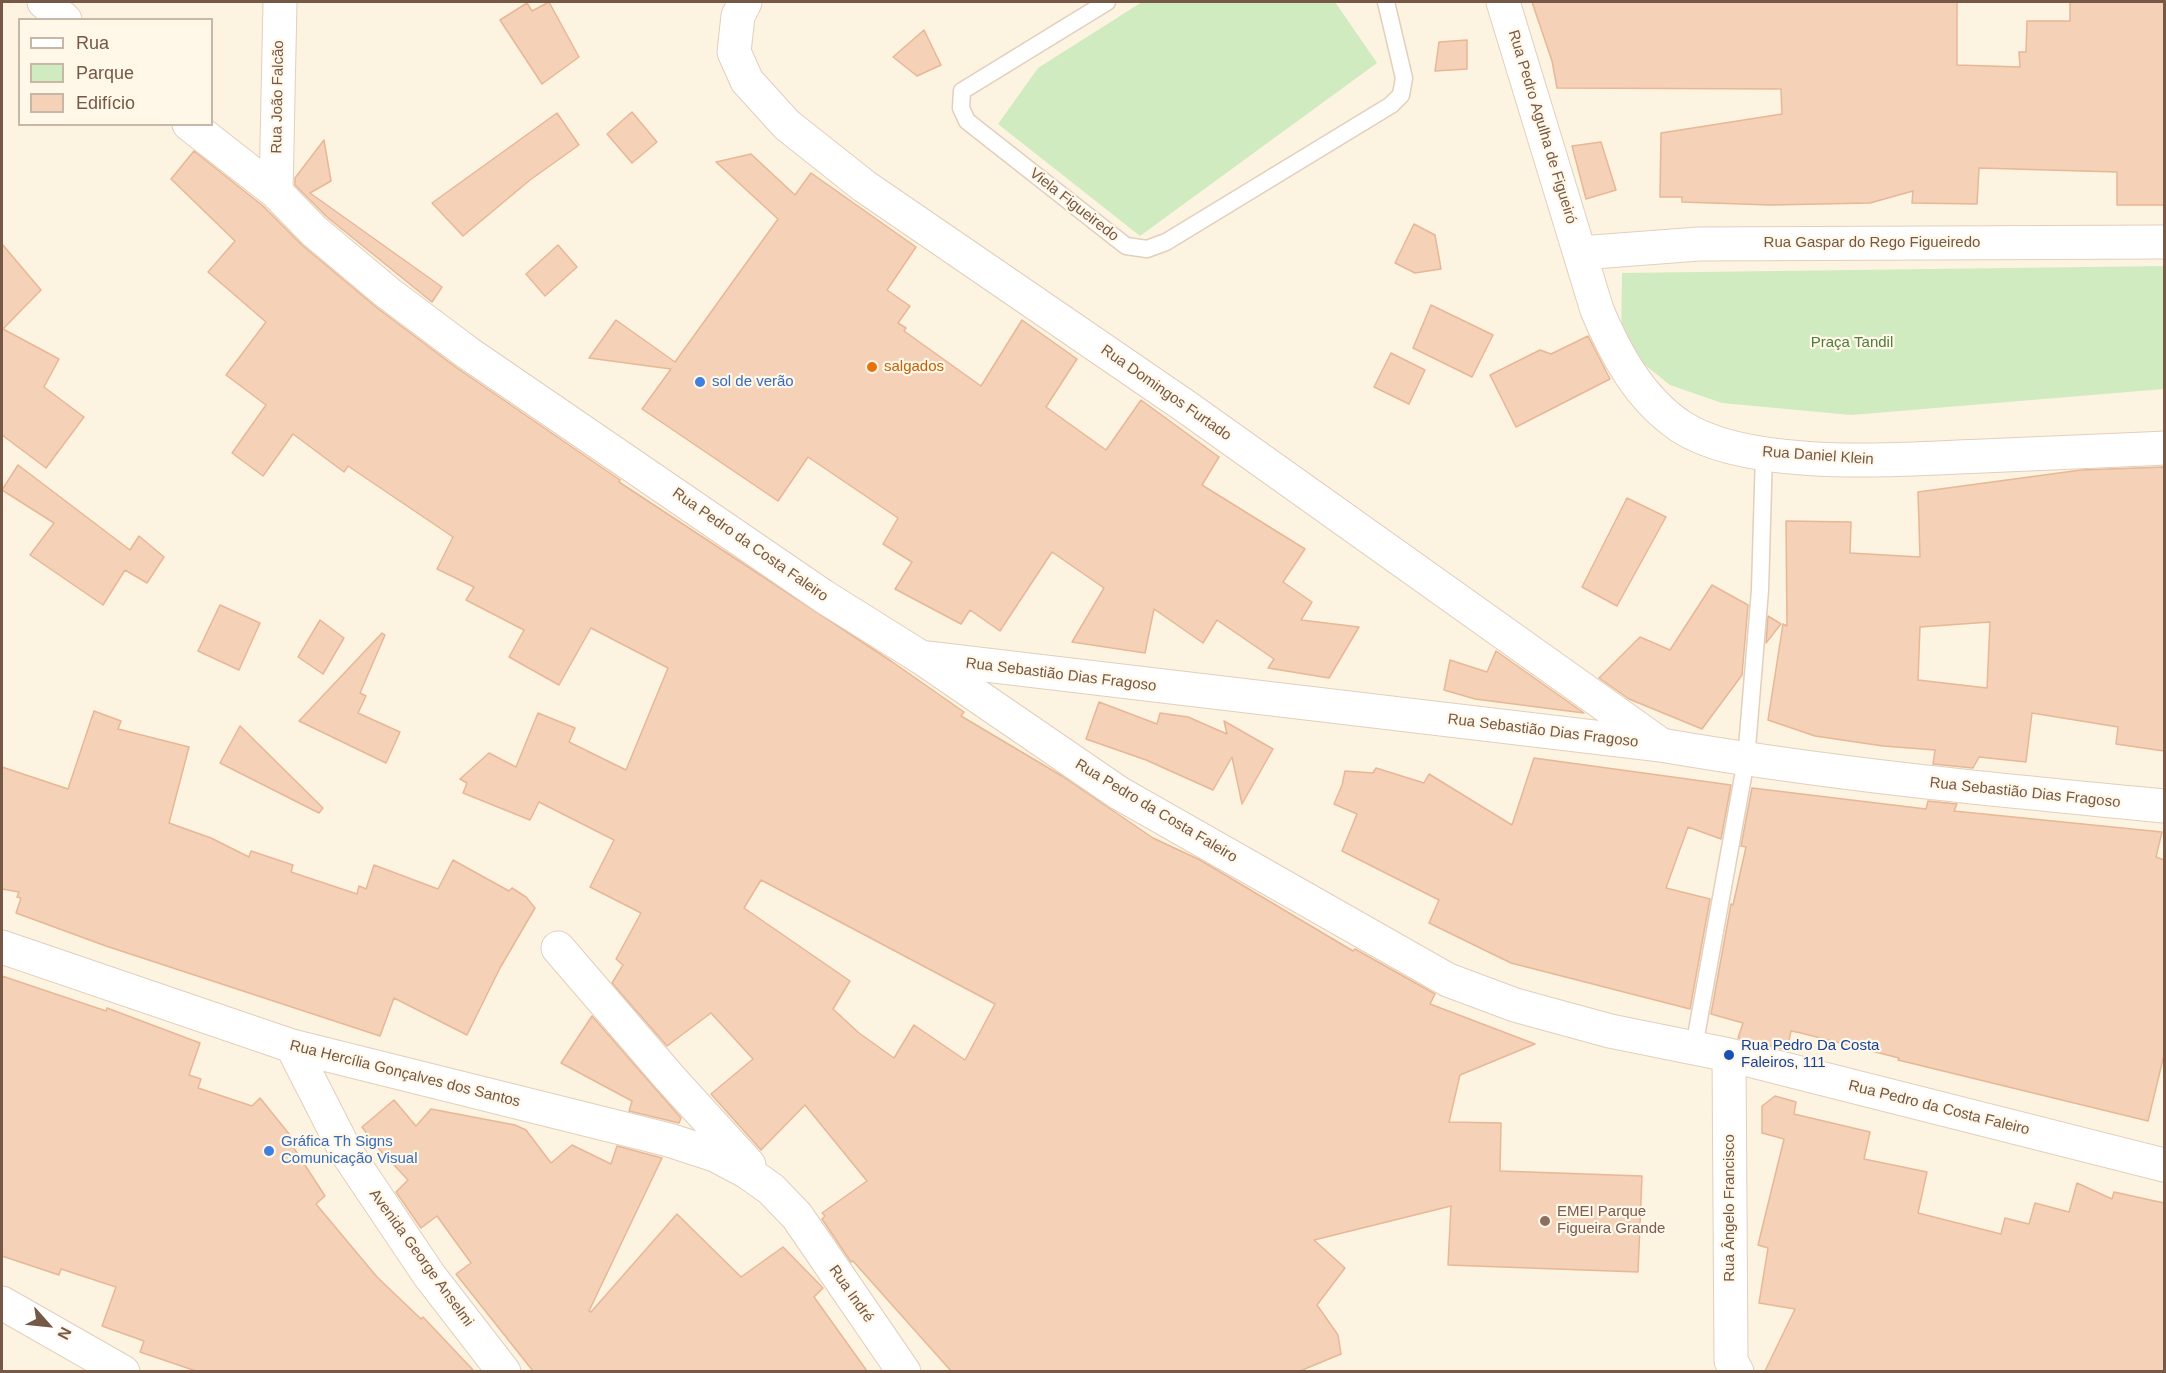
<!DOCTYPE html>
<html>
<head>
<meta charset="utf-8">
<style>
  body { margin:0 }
  #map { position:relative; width:2166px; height:1373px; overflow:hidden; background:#fdf3e1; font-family:Arial,sans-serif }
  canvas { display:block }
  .frame { position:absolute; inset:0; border:3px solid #765846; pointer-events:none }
  .legend { position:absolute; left:18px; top:18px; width:195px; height:108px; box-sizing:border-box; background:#fff7e8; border:2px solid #c8b7a7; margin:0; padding:8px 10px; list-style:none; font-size:18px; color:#765846 }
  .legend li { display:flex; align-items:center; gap:12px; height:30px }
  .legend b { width:30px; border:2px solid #c8b7a7 }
  .north { position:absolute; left:18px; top:1295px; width:60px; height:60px; -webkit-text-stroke:4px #fff7e8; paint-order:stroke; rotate:117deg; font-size:16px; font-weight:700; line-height:24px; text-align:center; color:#765846 }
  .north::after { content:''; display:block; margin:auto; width:21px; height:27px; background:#765846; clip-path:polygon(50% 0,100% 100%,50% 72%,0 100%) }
</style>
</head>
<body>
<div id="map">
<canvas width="2166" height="1373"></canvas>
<div class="frame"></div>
<ul class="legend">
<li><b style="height:8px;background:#fff"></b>Rua</li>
<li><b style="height:16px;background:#d0ebbf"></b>Parque</li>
<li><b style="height:16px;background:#f4d1b7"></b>Edifício</li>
</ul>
<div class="north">N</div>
</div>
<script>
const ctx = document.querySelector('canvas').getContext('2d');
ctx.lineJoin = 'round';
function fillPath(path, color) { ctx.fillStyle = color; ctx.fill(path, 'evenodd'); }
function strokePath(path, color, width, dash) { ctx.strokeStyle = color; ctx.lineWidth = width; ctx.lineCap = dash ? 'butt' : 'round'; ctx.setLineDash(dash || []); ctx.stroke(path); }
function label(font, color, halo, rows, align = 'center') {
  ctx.font = font + ' Arial,sans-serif'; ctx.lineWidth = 4.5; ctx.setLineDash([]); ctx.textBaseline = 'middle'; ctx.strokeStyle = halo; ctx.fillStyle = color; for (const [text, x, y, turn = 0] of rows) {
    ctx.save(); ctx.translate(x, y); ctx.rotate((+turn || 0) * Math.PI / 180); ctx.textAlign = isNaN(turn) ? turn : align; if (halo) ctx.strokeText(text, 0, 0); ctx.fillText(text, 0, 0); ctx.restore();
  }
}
const green = new Path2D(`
  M 1142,2 L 1335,2 L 1377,63 L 1140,236 L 998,124 L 1038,68 Z
  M 2164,266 L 2164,389 L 1851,415 L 1722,403 L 1670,385 L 1621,346 L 1622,273 Z`);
const building = new Path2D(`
  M 549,2 L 579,57 L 542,84 L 500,20 L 527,3 L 532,11 Z
  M 1532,2 L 1957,2 L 1957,65 L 2020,67 L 2019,52 L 2026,52 L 2027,21 L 2070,21 L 2070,2 L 2164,2 L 2164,205 L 2117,205 L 2117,172 L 1979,168 L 1977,204 L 1912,203 L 1913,191 L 1870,203 L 1770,205 L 1682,202 L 1682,197 L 1660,197 L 1661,133 L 1782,114 L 1781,89 L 1557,88 L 1552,61 Z
  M 924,30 L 941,65 L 917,76 L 893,57 Z
  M 1467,40 L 1467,69 L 1435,71 L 1439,42 Z
  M 632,112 L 657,142 L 632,163 L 607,134 Z
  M 557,113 L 579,145 L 530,180 L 463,236 L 432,203 Z
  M 324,140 L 331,181 L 310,193 L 442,287 L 432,302 L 327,217 L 295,185 L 295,178 Z
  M 1601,142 L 1616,190 L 1586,199 L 1572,146 Z
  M 194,151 L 263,206 L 302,245 L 376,307 L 457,368 L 620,480 L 619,482 L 891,661 L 964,712 L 961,716 L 1062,776 L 1153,838 L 1200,860 L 1353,951 L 1355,949 L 1435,994 L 1430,1004 L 1535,1044 L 1460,1075 L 1449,1122 L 1501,1123 L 1500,1171 L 1642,1176 L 1638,1272 L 1448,1265 L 1451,1206 L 1314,1240 L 1345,1268 L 1317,1305 L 1338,1335 L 1341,1354 L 1300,1371 L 951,1371 L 853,1261 L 851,1262 L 822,1219 L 825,1216 L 822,1213 L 867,1181 L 805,1105 L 761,1150 L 711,1094 L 753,1059 L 711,1013 L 667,1046 L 612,983 L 623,965 L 616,959 L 641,913 L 590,887 L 614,840 L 539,802 L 530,820 L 463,793 L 467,783 L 460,779 L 489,753 L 516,767 L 538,713 L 575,728 L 569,742 L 626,770 L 668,668 L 591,628 L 559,685 L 509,657 L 524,630 L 466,600 L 474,587 L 437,569 L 453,537 L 348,466 L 344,472 L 293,434 L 263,476 L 232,453 L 266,405 L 226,375 L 266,322 L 208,272 L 235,241 L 171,179 ZM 761,880 L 995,1004 L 965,1060 L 914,1025 L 894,1058 L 859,1033 L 833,1009 L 850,981 L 744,908 Z
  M 751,154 L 795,195 L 811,173 L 916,247 L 887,290 L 910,306 L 898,323 L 906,328 L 904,331 L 981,386 L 1022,320 L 1077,359 L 1046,407 L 1106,450 L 1141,400 L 1219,457 L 1202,485 L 1305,549 L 1283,582 L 1312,602 L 1301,620 L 1359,627 L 1329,678 L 1268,668 L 1274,659 L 1217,620 L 1203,643 L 1154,609 L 1145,653 L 1072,642 L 1104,588 L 1052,552 L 1000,631 L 970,610 L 961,624 L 895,589 L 912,562 L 883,544 L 898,518 L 808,457 L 778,501 L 642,409 L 671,369 L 589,358 L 616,320 L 675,362 L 778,219 L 716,162 Z
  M 1414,224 L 1435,235 L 1441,269 L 1415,273 L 1395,263 Z
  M 2,244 L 41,290 L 3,329 L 59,359 L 44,387 L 84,417 L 46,468 L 2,435 Z
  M 558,245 L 577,267 L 545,296 L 526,274 Z
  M 1431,305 L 1493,335 L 1472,377 L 1413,348 Z
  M 1588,336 L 1610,379 L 1516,427 L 1490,375 L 1540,350 L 1551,354 Z
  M 1391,353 L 1425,370 L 1409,404 L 1374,387 Z
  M 18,465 L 130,550 L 139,536 L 164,557 L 147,583 L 125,570 L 103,605 L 30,555 L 54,523 L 2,490 Z
  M 2164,467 L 2164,751 L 2116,744 L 2118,727 L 2032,713 L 2026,762 L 1979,757 L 1973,768 L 1933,764 L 1935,750 L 1883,746 L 1815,736 L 1768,720 L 1783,624 L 1787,626 L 1786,521 L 1851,522 L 1850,553 L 1920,557 L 1918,492 L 2081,470 ZM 1990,622 L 1987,688 L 1918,680 L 1920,627 Z
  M 1627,498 L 1666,517 L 1617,606 L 1582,587 Z
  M 1712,585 L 1748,605 L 1742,675 L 1702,729 L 1629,699 L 1599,678 L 1640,637 L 1670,650 Z
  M 220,605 L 260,623 L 239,670 L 198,651 Z
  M 1768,616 L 1781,624 L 1766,643 Z
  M 320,620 L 344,638 L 323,674 L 298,657 Z
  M 382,633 L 385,635 L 360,693 L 366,696 L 358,713 L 400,732 L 386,763 L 299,721 Z
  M 1496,651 L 1584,713 L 1475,699 L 1444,690 L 1450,660 L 1487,672 Z
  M 1099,702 L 1157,724 L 1160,713 L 1188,717 L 1227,734 L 1224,721 L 1273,749 L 1242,804 L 1232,757 L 1213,790 L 1146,760 L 1086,739 Z
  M 94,711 L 121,721 L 118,729 L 189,747 L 169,823 L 211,838 L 249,857 L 251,851 L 293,865 L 291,872 L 357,894 L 359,886 L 366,889 L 374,865 L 438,889 L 453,860 L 509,891 L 512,888 L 526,897 L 535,908 L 500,968 L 467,1035 L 394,998 L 380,1036 L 106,946 L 16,913 L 21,898 L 17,897 L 19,892 L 2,889 L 2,767 L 68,789 Z
  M 240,726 L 323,808 L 319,813 L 220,763 Z
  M 1534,758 L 1731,785 L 1721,839 L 1688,827 L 1666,888 L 1710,899 L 1690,1009 L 1511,963 L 1429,923 L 1439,900 L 1342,851 L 1357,814 L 1334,804 L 1342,785 L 1345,771 L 1373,773 L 1376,768 L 1424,783 L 1429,774 L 1512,825 Z
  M 1752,788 L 1926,809 L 1928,801 L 1957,804 L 1954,811 L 2162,832 L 2156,857 L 2164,860 L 2164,1055 L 2148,1121 L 1898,1060 L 1899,1058 L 1801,1033 L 1791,1031 L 1787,1050 L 1738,1038 L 1743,1023 L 1711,1014 L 1731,904 L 1733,905 L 1746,847 L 1741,846 Z
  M 2,976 L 106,1011 L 107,1008 L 200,1043 L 189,1075 L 201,1079 L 198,1088 L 252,1106 L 260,1098 L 294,1140 L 290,1142 L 325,1196 L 316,1204 L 377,1277 L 421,1319 L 423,1317 L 474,1371 L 196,1371 L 140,1352 L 144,1341 L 102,1326 L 116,1287 L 61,1269 L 59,1275 L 2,1256 Z
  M 592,1016 L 681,1118 L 679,1123 L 629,1111 L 632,1101 L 561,1063 Z
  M 1775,1096 L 1796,1102 L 1794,1114 L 1870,1132 L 1864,1159 L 1927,1172 L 1918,1213 L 2001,1234 L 2005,1218 L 2029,1224 L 2035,1203 L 2069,1212 L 2077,1183 L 2112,1199 L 2114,1192 L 2164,1203 L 2164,1371 L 1765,1371 L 1795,1309 L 1759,1303 L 1768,1248 L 1758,1245 L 1784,1139 L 1762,1133 L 1762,1106 Z
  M 394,1100 L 416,1126 L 431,1109 L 515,1125 L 526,1130 L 551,1163 L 572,1145 L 611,1164 L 617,1146 L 662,1158 L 589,1311 L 591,1312 L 677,1214 L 741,1277 L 783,1247 L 823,1288 L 814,1297 L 867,1371 L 533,1371 L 456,1274 L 471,1263 L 437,1216 L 421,1228 L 396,1192 L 408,1180 L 376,1146 L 362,1127 Z`);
const lane = new Path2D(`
  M 1107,2 L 962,91 L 961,108 L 967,121 L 1126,246 L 1147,249 L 1166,242 L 1391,105 L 1401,95 L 1404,78 L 1386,2
  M 1694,1047 L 1746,760 L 1760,590 L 1764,453`);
const street = new Path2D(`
  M 44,2 L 65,20
  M 745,2 L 738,16 L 734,52 L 747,81 L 787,125 L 864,186 L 1185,406 L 1657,742
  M 1503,2 L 1597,310 C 1615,353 1639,398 1680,426 C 1750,472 1901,459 1983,456 C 2044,453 2104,451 2164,448
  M 189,124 L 276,192 L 314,231 L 388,293 L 468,353 L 823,596 L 922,658 L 1119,793 L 1448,980 L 1515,1005 L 1610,1031 L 1729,1055 L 2164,1165
  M 276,192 L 280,2
  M 1580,253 L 1699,244 L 2164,242
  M 927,658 L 1661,745 C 1828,774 1996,790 2164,806
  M 2,947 L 292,1046 L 669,1140 L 715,1155 L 747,1172 L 771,1189 L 797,1216 L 904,1372
  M 558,948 L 669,1077 L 749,1165
  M 292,1046 L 345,1150 L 429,1275 L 504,1372
  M 1729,1055 L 1731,1361 L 1737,1372
  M 2,1303 L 123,1372`);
const markers = [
  [872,367,6,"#e8710a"],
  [700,382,6,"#3f7fe0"],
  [1729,1055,6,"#1a4fb4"],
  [269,1151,6,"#3f7fe0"],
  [1545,1221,6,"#8d6e63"]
];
const streetNames = [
  ["Rua João Falcão",278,97,-89],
  ["Rua Pedro Agulha de Figueiró",1542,127,73],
  ["Viela Figueiredo",1074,205,38],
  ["Rua Gaspar do Rego Figueiredo",1872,243],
  ["Rua Domingos Furtado",1166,393,35],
  ["Rua Daniel Klein",1818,456,4],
  ["Rua Pedro da Costa Faleiro",750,545,35],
  ["Rua Sebastião Dias Fragoso",1061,675,7],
  ["Rua Sebastião Dias Fragoso",1543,731,7],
  ["Rua Sebastião Dias Fragoso",2025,793,6],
  ["Rua Pedro da Costa Faleiro",1156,811,31],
  ["Rua Hercília Gonçalves dos Santos",405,1074,14],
  ["Rua Pedro da Costa Faleiro",1939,1108,14],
  ["Rua Ângelo Francisco",1730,1208,-90],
  ["Avenida George Anselmi",421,1258,54],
  ["Rua Indré",851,1294,55]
];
const parkNames = [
  ["Praça Tandil",1852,343]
];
const foodNames = [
  ["salgados",884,367]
];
const shopNames = [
  ["sol de verão",712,382],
  ["Gráfica Th Signs",281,1142],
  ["Comunicação Visual",281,1159]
];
const transitNames = [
  ["Rua Pedro Da Costa",1741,1046],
  ["Faleiros, 111",1741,1063]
];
const educationNames = [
  ["EMEI Parque",1557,1212],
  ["Figueira Grande",1557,1229]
];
fillPath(green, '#d0ebbf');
fillPath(building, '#f4d1b7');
strokePath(building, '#e8b796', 1.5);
strokePath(lane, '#e2cfbc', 19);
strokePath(street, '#e2cfbc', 35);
strokePath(lane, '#fff', 16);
strokePath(street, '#fff', 33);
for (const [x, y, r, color] of markers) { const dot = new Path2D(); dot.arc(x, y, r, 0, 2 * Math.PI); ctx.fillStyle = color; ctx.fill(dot); strokePath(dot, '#fff7e8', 2); }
label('15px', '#765846', '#fff7e8', streetNames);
label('15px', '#4f7c3e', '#fff7e8', parkNames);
label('15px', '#c56008', '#fff7e8', foodNames, 'left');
label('15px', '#366cbe', '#fff7e8', shopNames, 'left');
label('15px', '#164399', '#fff7e8', transitNames, 'left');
label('15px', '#785e54', '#fff7e8', educationNames, 'left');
</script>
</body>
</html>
